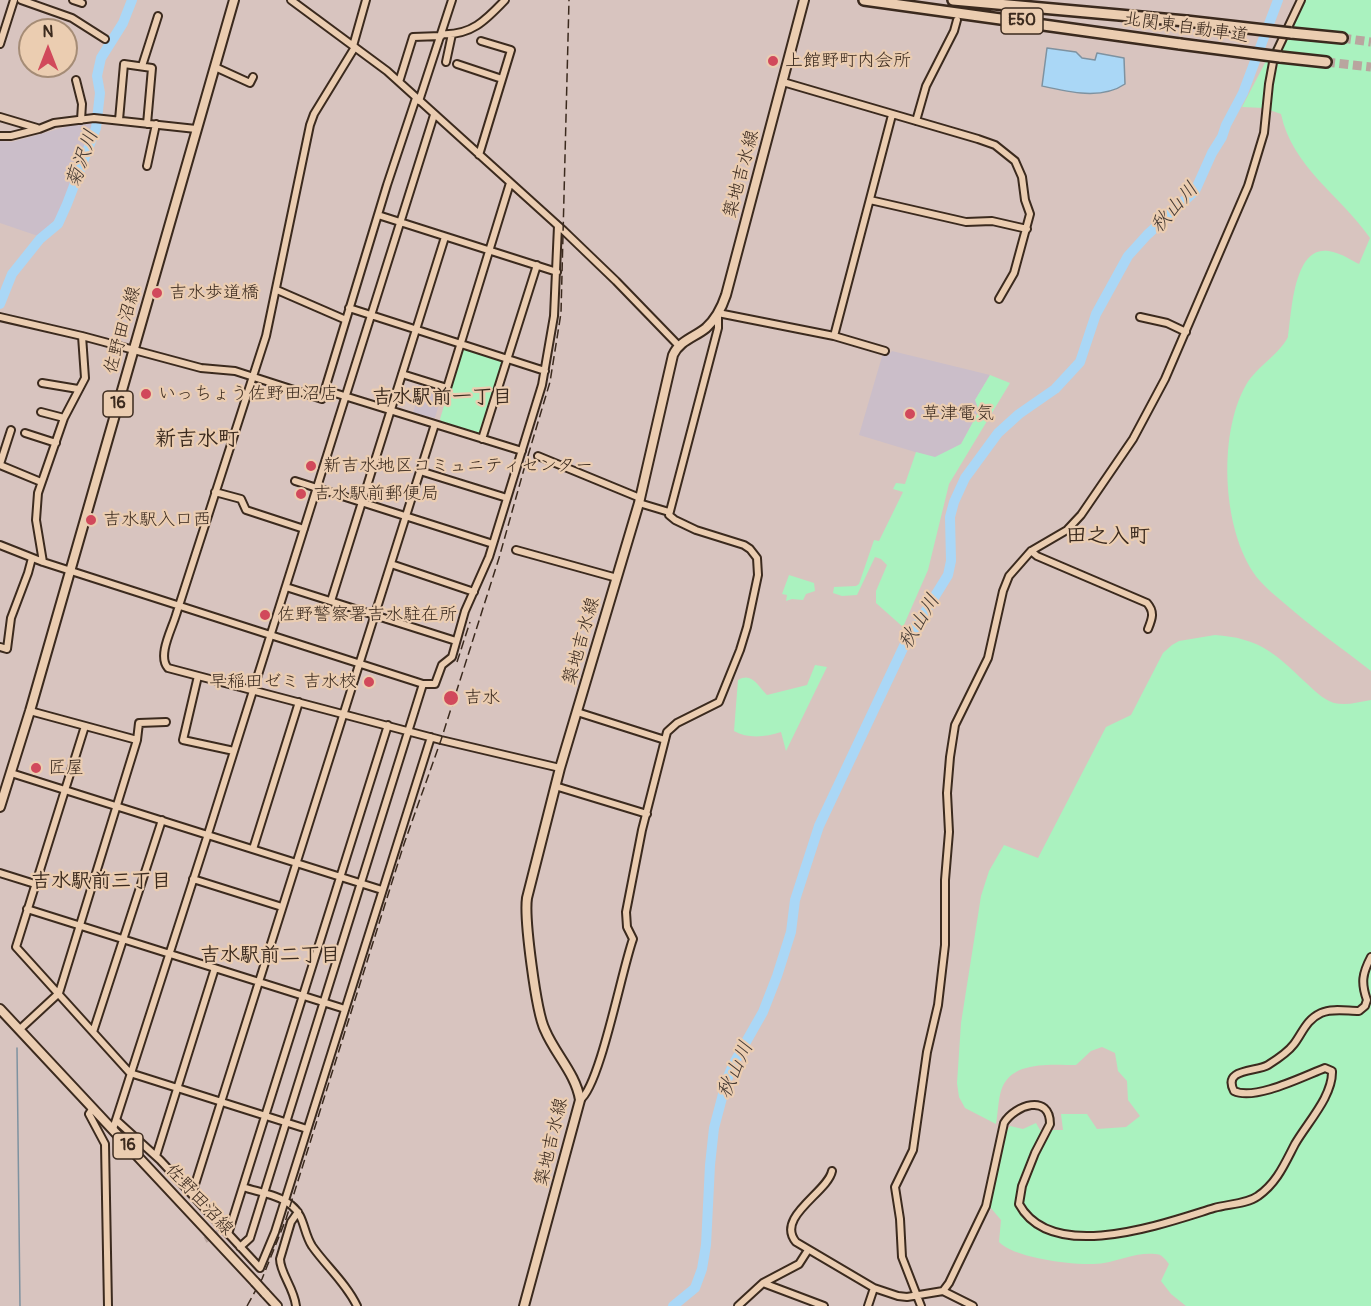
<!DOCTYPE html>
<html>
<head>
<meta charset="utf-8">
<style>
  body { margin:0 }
  #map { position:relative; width:1371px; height:1306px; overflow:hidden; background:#d8c4bf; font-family:Pangolin,sans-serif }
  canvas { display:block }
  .north { position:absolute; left:18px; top:18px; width:60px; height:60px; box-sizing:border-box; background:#ebcdb1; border:2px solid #a58c76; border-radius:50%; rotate:0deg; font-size:16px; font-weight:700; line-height:24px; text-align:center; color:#3b2a1e }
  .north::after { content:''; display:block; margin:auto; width:21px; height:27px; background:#d1495b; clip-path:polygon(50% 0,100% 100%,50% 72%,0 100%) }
</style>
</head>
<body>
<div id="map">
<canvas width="1371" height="1306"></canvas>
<div class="north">N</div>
</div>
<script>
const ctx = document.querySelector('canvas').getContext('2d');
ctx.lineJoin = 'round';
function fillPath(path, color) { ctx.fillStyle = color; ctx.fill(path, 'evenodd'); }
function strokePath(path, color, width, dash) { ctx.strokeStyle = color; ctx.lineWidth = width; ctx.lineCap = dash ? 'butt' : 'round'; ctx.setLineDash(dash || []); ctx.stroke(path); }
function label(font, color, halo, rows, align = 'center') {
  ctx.font = font + ' Pangolin,"Klee One",sans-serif'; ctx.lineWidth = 4.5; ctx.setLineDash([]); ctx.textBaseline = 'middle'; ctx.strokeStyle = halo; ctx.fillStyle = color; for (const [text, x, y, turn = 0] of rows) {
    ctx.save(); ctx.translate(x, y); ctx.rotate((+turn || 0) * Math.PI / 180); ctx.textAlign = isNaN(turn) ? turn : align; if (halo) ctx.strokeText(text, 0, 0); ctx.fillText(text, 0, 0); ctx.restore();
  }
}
const built = new Path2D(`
  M 80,123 L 94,123 L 62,207 L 53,222 L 38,236 L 0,223 L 0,141 L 12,142 Z
  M 892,351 L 990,375 L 975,400 L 979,411 L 961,444 L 935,458 L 859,435 L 883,353 L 888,355 Z
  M 419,382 L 443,390 L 435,418 L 413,413 L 418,396 L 415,395 Z`);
const green = new Path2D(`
  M 1306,0 L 1371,0 L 1371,671 C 1342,648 1311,627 1284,603 C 1276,596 1267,589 1260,581 C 1222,537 1217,435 1246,385 C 1257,366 1278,356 1288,337 C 1292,313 1293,240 1333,252 C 1342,254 1351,260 1359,264 L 1370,238 C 1341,196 1292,167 1281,114 L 1264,108 L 1242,107 L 1278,38 Z
  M 464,348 L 502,360 L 503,363 L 481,432 L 478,434 L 442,423 L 440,419 L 461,350 Z
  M 990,375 L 1010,383 L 949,484 L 928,570 L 903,627 L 876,603 L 876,591 L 887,565 L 881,559 L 875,557 L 857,595 L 842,596 L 833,593 L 834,587 L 856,586 L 859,584 L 874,540 L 879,541 L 903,492 L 893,489 L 896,483 L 905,484 L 916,452 L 935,457 L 961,444 L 979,411 L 975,400 Z
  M 789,575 L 814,583 L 815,591 L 806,594 L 803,600 L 792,599 L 786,601 L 787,595 L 782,594 Z
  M 1215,635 C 1258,638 1274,652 1304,681 C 1313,689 1322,699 1334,703 C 1346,706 1359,702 1371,700 L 1371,1306 L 1186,1306 L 1171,1294 L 1161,1281 L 1169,1264 C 1165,1259 1162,1254 1155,1254 C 1138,1252 1120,1260 1104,1263 C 1082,1267 1015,1259 999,1242 L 1001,1220 L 990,1207 L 1002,1138 L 1010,1126 L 1023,1129 L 1036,1123 L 1040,1130 L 1063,1130 L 1061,1114 L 1087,1114 L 1097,1129 L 1126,1127 L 1140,1116 L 1128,1100 L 1127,1081 L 1118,1071 L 1115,1053 L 1102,1047 L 1091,1051 L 1076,1065 C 1051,1065 1010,1060 1001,1091 C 998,1101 998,1113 996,1124 L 965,1108 L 959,1097 L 957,1083 L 961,1023 L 981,896 L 989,871 L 1004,845 L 1038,858 L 1106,727 L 1131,715 L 1163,653 L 1172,645 L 1179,641 Z
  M 815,665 L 827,667 L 786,751 L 781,732 C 766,737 748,739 734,731 L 738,680 C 752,672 757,685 767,695 L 807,685 Z`);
const water = new Path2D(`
  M 1047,48 L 1076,52 L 1082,58 L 1095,60 L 1097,53 L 1124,58 L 1125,84 C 1102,100 1068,92 1042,86 Z`);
const stream = new Path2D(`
  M 17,1048 L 20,1306`);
const river = new Path2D(`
  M 0,304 L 12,274 L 40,239 L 58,224 L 67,204 L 96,128 L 100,93 L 97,76 L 101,58 L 123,23 L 132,0
  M 673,1306 L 695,1288 L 702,1269 L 706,1245 L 710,1165 L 714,1128 L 727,1079 L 734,1063 L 763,1012 L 777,976 L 791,932 L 795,900 L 819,826 L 904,646 L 948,575 L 951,561 L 950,517 L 954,502 L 965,478 L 998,433 L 1019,414 L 1055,389 L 1080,362 L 1096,314 L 1128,256 L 1147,235 L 1195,191 L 1212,153 L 1222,137 L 1226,125 L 1243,93 L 1278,0`);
const minorTunnel = new Path2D(`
  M 205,1240 L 222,1231`);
const highwayTunnel = new Path2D(`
  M 1342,38 L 1371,42
  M 1326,62 L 1371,67`);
const minor = new Path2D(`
  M 21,0 L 72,18 L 105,39
  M 73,0 L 82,3
  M 291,0 L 387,71 L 564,231 L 616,281 L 679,346
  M 441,34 C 471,36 486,20 505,0
  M 0,44 L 14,0
  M 353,46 L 366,0
  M 355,47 L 314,114 L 310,125 L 266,336 L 176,615 C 172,629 157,656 168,668 L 441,740 L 560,768
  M 446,62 L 452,34
  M 457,64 L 502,79
  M 142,66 L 158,16
  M 215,67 L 250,83 L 253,77
  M 76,80 L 82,104 L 81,120
  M 399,82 L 413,37 L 441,36
  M 783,82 L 978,139 L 995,145 L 1015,161 L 1022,177 L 1025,200 L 1030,214 L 1014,273 L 999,299
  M 419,101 L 452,0
  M 0,117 L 37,128
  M 119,120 L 124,64 L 152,68 L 147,124
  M 916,121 L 926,86 L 954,31 L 957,20
  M 0,136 L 11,136 L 39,129 L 54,123 L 94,118 L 196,129
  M 479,155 L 511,50 L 481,41
  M 147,166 L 156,124
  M 870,200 L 966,222 L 992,221 L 1027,229
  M 378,215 L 557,272
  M 277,290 L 346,320
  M 349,308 L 545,371
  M 0,317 L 82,336 L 201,368 L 235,371 L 322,399 L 387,185 L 416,98
  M 1140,317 L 1167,323 L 1186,332
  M 834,336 L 892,115
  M 402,374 L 447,388 L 510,183
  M 42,383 L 78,389
  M 325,390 L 522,451
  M 41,412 L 64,418
  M 25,433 L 56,443
  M 482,439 L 537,265
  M 538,456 L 640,498
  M 0,464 L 11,430
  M 0,465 L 41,482
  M 420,471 L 507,498
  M 295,481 L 493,544
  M 215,492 L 241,499 L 246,510 L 304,529
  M 639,503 L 669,512
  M 0,545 L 43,562 L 423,684 L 250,1238 L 240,1247
  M 516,550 L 617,578
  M 1031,551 L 1037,556 L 1147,603 C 1155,612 1152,619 1148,629
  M 43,562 L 36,520 L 38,493 L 64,418 L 85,378 L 82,336
  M 391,564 L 474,592
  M 286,587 L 456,641
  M 331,601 L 445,237
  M 0,647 L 7,649 L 11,618 L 28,573 L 32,558
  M 198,676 L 183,740 L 234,751
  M 423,684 L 435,684 L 442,665 L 452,657 L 465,611 L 489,557 L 542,385 L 554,316 L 558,226
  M 30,711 L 137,740
  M 577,712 L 665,740
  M 85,726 L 16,947 L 130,1073
  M 11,773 L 382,890
  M 555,786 L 647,814
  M 253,849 L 299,702
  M 0,873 L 35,884
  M 193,879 L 282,907
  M 27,909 L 345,1009
  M 19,1030 L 59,993 L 137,740 L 139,723 L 166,722
  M 93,1032 L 162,820
  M 130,1073 L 307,1129
  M 580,1100 C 600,1086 622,969 633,939 L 627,927 L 626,912 L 642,830 L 667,732 L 677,723 L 719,702 L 740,650 L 747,627 L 758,575 L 757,558 L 750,549 L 744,545 L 696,530 L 675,520 L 669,515 L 718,328 L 718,313 L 834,336 L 885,351
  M 93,1108 L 89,1114 L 105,1144 L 108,1306
  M 116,1120 L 160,1160 L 260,1268 L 275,1232 L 431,737
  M 113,1129 L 208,834 L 434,115
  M 156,1156 L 215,968
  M 832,1171 C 828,1192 775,1217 796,1242 L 874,1288 L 898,1296 L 907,1297 L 943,1291 L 973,1306
  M 243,1187 C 258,1192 279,1195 291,1205 C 305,1216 303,1232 312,1246 C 326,1266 346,1283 357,1306
  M 192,1194 L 435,424
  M 228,1234 L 388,725
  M 763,1283 L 824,1306
  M 943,1291 L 949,1283 L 986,1206 L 1004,1123 C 1015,1105 1050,1093 1050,1124 L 1035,1153 L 1022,1186 L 1019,1204 C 1052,1265 1165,1223 1214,1208 C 1228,1204 1247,1204 1258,1196 C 1277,1183 1285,1163 1295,1144 C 1307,1123 1333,1096 1332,1071 L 1325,1068 C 1304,1076 1255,1101 1234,1091 C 1222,1068 1257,1072 1268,1065 C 1276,1060 1288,1052 1294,1044 C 1303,1032 1306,1020 1321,1013 C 1332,1008 1347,1011 1359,1011 L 1365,1006 L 1367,1000 C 1361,983 1362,974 1371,957
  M 296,1306 C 294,1288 280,1273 280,1259 L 291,1222 L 298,1212
  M 738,1306 L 763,1283 L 799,1264 L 808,1250
  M 868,1306 L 874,1288
  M 921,1306 L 902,1257 L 900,1219 L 895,1187 L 913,1150 L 927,1052 L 938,1005 L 945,945 L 945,880 L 949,832 L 947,793 L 950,757 L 955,725 L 988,658 L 1003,591 L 1009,576 L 1031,551 L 1067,530 L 1081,515 L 1133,439 L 1165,379 L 1248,186 L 1264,133 L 1269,84 L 1274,57 L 1301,0`);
const major = new Path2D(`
  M 0,807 L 30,711 L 234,0
  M 0,1009 L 255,1282
  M 265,1293 L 277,1306
  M 524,1306 L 580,1100 C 576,1074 555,1054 545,1030 C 536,1012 524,918 527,898 L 560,768 L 639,503 L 673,355 C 679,341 695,337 706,328 C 716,319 722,307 726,295 L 804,0`);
const highway = new Path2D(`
  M 864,0 L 1180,44
  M 953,0 L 1186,21
  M 1291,33 L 1342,38
  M 1280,57 L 1326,62`);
const rail = new Path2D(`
  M 524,469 L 550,382 L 561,313 L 569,0
  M 457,662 L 470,622
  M 247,1306 L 262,1279 L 286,1219 L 404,844 L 441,740 L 499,558 L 526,462`);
const majorBridge = new Path2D(`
  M 255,1282 L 265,1293`);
const highwayBridge = new Path2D(`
  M 1186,21 L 1291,33
  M 1180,44 L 1280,57`);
const markers = [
  [773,61,6,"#d1495b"],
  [157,293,6,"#d1495b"],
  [146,394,6,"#d1495b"],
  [910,414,6,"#d1495b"],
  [311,466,6,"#d1495b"],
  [301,494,6,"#d1495b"],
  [91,520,6,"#d1495b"],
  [265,615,6,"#d1495b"],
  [369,682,6,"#d1495b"],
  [451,698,8,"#d1495b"],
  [36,768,6,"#d1495b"]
];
const shields = [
  [1022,21,42],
  [118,404,30],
  [128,1146,30]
];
const shieldNames = [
  ["E50",1022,21],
  ["16",118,404],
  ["16",128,1146]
];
const streetNames = [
  ["北関東自動車道",1186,28,8],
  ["築地吉水線",742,174,-75],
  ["佐野田沼線",123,330,-74],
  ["築地吉水線",582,641,-74],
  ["築地吉水線",552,1142,-77],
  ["佐野田沼線",199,1200,47]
];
const poiNames = [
  ["上館野町内会所",785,61],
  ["吉水歩道橋",169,293],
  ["いっちょう佐野田沼店",158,394],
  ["草津電気",922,414],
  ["新吉水地区コミュニティセンター",323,466],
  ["吉水駅前郵便局",313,494],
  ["吉水駅入口西",103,520],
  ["佐野警察署吉水駐在所",277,615],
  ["早稲田ゼミ 吉水校",357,682,"right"],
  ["吉水",464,698],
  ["匠屋",48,768]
];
const waterNames = [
  ["菊沢川",83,159,-70],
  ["秋山川",1175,208,-48],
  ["秋山川",920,622,-59],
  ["秋山川",736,1070,-66]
];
const neighbourhoodNames = [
  ["吉水駅前一丁目",442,398],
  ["吉水駅前三丁目",101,882],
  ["吉水駅前二丁目",270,956]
];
const quarterNames = [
  ["新吉水町",197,440],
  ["田之入町",1108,537]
];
fillPath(built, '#cbbec9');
fillPath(green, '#aaf2bf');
fillPath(water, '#aad7f6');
strokePath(water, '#7e92a0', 1.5);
strokePath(stream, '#7e92a0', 1.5);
strokePath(river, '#aad7f6', 10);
strokePath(minorTunnel, '#b9a59f', 6, [6, 3]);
strokePath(highwayTunnel, '#b9a59f', 9, [9, 4.5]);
strokePath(minor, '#3b2a1e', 10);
strokePath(major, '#3b2a1e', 12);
strokePath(highway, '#3b2a1e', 14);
strokePath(minor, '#ebcdb1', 6);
strokePath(major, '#ebcdb1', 8);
strokePath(highway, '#ebcdb1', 9);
strokePath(rail, '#3b2a1e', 1.5, [9, 4.5]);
strokePath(majorBridge, '#3b2a1e', 12, []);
strokePath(highwayBridge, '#3b2a1e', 14, []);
strokePath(majorBridge, '#ebcdb1', 8);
strokePath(highwayBridge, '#ebcdb1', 9);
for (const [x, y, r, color] of markers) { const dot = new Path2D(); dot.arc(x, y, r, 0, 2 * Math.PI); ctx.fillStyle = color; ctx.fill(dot); strokePath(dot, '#ebcdb1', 2); }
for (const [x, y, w] of shields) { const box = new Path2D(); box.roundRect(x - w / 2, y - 13, w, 26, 4.5); ctx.fillStyle = '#ebcdb1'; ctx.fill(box); strokePath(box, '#3b2a1e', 1.5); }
label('bold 16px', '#3b2a1e', null, shieldNames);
label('18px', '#3b2a1e', '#ebcdb1', streetNames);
label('18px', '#3b2a1e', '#ebcdb1', poiNames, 'left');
label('italic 20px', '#463b34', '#ebcdb1', waterNames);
label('bold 20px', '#3b2a1e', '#ebcdb1', neighbourhoodNames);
label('bold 21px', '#3b2a1e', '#ebcdb1', quarterNames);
</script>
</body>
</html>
